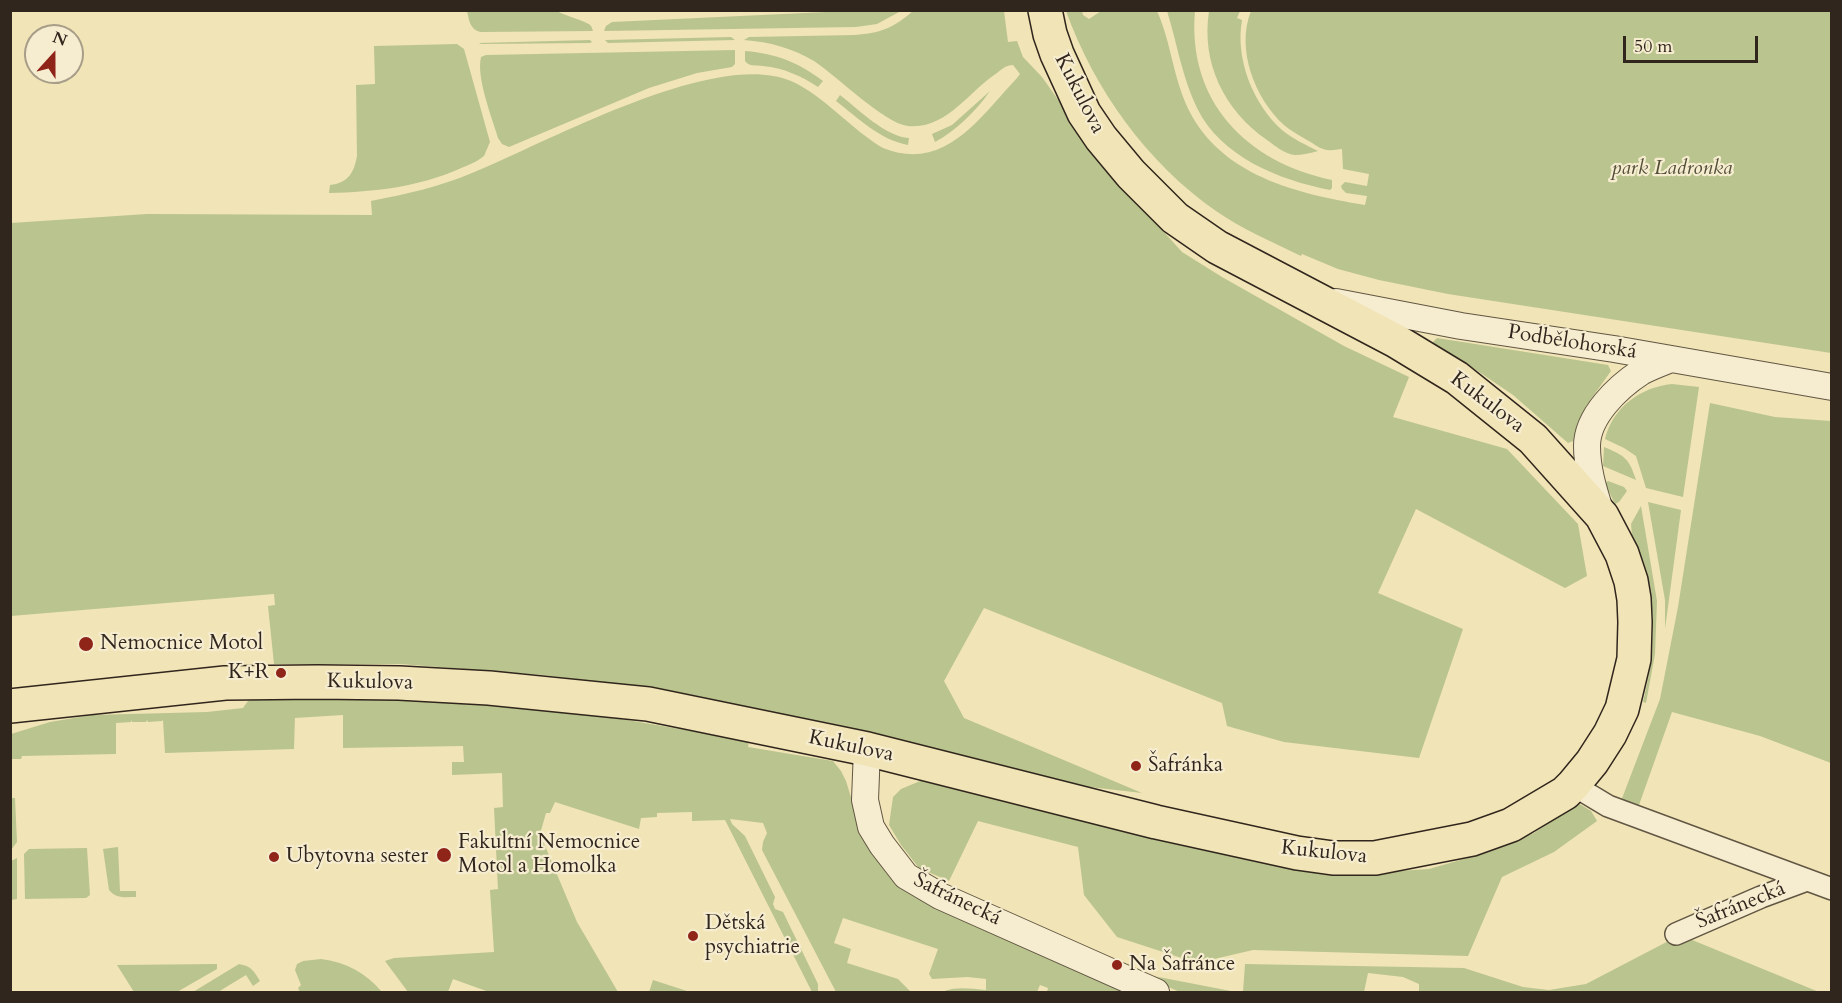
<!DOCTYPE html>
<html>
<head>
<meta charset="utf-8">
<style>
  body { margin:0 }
  #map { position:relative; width:1842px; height:1003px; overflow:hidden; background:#f1e4b6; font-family:Cardo,serif }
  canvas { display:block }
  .frame { position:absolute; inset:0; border:12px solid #31261d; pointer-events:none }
  .north { position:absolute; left:24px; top:24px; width:60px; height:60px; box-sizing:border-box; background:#f6edd0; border:2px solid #a79d88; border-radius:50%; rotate:21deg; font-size:16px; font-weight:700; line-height:24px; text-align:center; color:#31261d }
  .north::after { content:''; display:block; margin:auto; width:21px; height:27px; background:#8f2418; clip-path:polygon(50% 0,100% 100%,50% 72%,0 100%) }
  .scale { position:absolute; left:1623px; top:36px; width:135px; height:27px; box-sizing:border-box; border:3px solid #31261d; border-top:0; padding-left:8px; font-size:18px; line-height:21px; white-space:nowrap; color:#31261d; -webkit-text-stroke:4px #f6edd0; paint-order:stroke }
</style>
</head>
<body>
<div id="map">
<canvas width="1842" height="1003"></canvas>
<div class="frame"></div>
<div class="north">N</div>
<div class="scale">50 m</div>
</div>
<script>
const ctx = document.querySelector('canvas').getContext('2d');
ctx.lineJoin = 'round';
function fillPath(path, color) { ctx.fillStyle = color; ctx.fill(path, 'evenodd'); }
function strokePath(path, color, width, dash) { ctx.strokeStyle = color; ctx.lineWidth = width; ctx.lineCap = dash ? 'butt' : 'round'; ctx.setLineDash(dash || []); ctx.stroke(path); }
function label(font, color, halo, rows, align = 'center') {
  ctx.font = font + ' Cardo,serif'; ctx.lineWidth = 4.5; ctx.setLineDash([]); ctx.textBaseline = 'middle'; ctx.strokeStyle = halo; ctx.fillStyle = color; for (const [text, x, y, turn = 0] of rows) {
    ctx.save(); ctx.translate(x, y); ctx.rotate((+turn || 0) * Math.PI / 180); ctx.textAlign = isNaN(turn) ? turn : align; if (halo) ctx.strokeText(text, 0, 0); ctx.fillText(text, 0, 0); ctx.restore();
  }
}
const green = new Path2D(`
  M 869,10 L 901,11 L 877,24 L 856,27 L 604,31 L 606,26 L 612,22 Z
  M 914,10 L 1004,11 L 1008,42 L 1017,41 L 1023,57 L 1042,77 L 1107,169 L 1182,252 L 1222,277 L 1344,346 L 1409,377 L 1393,417 L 1507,449 L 1578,524 L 1587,576 L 1565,588 L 1416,509 L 1378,593 L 1463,629 L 1419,758 L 1284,742 L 1227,726 L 1222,703 L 984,608 L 944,681 L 964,718 L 1142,793 L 1081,786 L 972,759 L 642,687 L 543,675 L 400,664 L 274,664 L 268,606 L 275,605 L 274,594 L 11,616 L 11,223 L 147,214 L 372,215 L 371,201 C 406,194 439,187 472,173 C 546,143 715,48 791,81 C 823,95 852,130 883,148 C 945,173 980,117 1017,78 L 1020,74 L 1013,65 C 1006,65 1002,69 997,73 C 969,91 946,130 908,126 C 885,124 837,76 814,61 C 792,48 770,42 744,40 L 749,37 L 855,35 C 881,33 894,28 914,10 Z
  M 467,11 L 557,11 C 563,15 589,22 591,26 C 592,27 592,29 593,31 L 481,32 C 470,30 469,20 467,11 Z
  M 1066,11 L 1082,11 L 1083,15 L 1089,19 L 1101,11 L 1157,11 C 1169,37 1172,67 1182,94 C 1210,173 1292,193 1365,205 L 1367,196 L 1346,193 L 1342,189 L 1341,186 L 1345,182 L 1367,186 L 1369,174 L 1343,169 L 1342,149 C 1337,149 1332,151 1328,150 C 1321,150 1313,143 1307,140 C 1299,135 1291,131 1284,125 C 1254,98 1236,48 1251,11 L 1831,11 L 1831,353 L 1448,294 L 1379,280 L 1338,269 L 1302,254 L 1301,256 C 1272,242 1242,229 1216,211 C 1147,163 1094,89 1066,11 Z
  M 1167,11 L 1195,11 C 1187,101 1246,162 1332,180 L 1332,188 L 1330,190 C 1279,180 1221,157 1197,108 C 1182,77 1177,43 1167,11 Z
  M 1209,11 L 1240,11 L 1237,18 L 1242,20 C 1235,59 1253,104 1282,130 C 1293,139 1306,145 1318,151 C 1311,153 1302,155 1295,155 C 1286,155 1274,145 1267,140 C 1224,110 1201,63 1209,11 Z
  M 731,37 L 735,40 L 608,43 L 605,40 Z
  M 590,40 L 592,42 L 590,43 L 481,44 L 479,43 Z
  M 457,44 L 464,49 L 490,142 L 484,156 C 477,162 468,165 459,169 C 418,187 374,192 329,193 L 330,185 C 348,183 354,173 357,156 L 356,85 L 375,84 L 374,46 Z
  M 735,50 L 735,64 L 732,67 L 697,73 L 649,88 L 509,147 L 502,144 L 498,138 C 492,117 476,78 481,57 L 486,55 Z
  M 745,51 C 777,54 798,62 823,81 L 818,87 C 801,76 784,68 763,66 C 755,65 750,67 745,61 Z
  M 990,91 C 977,110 956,131 935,142 L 932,134 L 952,125 Z
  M 840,95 C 858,109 886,137 909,138 L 908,145 C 880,140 858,118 836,101 Z
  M 1437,338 L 1608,365 L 1611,371 L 1586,406 L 1577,426 L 1573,441 L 1568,443 L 1513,395 L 1463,361 L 1434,344 L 1433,342 Z
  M 1672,384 L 1699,387 L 1683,497 L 1646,488 L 1636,456 L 1624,448 L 1605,439 C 1613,407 1641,387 1672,384 Z
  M 1710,403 L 1775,417 L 1831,421 L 1831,763 L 1760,736 L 1672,712 L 1639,805 L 1621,801 L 1660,699 L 1678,607 Z
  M 1604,447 C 1625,456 1629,458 1636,480 L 1603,466 Z
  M 1608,481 L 1624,487 L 1627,491 L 1619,502 L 1615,504 L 1605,483 Z
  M 1648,502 L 1681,510 L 1665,629 L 1665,600 Z
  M 1641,506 L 1657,601 L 1655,654 L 1646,703 L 1643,702 L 1652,660 L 1653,618 L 1648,581 L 1632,536 L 1631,524 Z
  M 347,696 L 523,706 L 610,717 L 749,741 L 748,747 L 833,761 L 841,771 L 846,781 L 861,830 L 928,903 L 1123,992 L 1047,992 L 1048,988 L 1040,985 L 1037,992 L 942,992 C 956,986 971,989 986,990 L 986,979 L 968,977 L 932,979 L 929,974 L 938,949 L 843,918 L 834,943 L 851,949 L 847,963 L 898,979 L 911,992 L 836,992 L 762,850 L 763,842 L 767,833 L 763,823 L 730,819 L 732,824 L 745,836 L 775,897 L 773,904 L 775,909 L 783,912 L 818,984 L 818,992 L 812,992 L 725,820 L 692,821 L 692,812 L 657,813 L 657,817 L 641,818 L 639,829 L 555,802 L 550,813 L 546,813 L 540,834 L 577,922 L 618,992 L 489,992 L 453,979 L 448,992 L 408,992 L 385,961 L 394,958 L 494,952 L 490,890 L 498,889 L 494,808 L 503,807 L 502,773 L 452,775 L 452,762 L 464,762 L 463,746 L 343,748 L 343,715 L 295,718 L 295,716 L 294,749 L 165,753 L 163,720 L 162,721 L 148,722 L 147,720 L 146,722 L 132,722 L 131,720 L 131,722 L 116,723 L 116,721 L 116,754 L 22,756 L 21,759 L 11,759 L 11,734 L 50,722 L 92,715 L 207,712 L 243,708 L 248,701 L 258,698 Z
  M 925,779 L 1254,861 L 1351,874 L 1429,869 L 1485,853 L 1534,833 L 1578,803 L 1591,811 L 1597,821 L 1554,852 L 1502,877 L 1468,956 L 1253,950 L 1197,963 L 1117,937 L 1084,895 L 1078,847 L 978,821 L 949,881 L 919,868 L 901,845 L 889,825 L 893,797 L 901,789 Z
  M 11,798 L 15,798 L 17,842 L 11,850 Z
  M 118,847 L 120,891 L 136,891 L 136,897 C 126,897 116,899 109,890 L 103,849 Z
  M 87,848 L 90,895 L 86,898 L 25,899 L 24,854 L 29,849 Z
  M 17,858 L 17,899 L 11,900 L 11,861 Z
  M 1680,935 L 1819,992 L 1419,992 L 1419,984 L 1403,977 L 1368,973 L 1364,992 L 1243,992 L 1245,964 L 1464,968 L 1523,987 L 1549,990 L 1586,984 Z
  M 321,959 C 346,962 366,973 382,992 L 300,992 L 298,988 L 301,985 L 295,970 L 297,964 L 303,961 Z
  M 1112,963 L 1148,975 L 1236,992 L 1180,992 Z
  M 217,964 L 217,969 L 177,992 L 134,992 L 117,965 Z
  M 239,964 C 251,966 254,971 260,981 L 253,986 L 246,975 L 218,992 L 193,992 Z
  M 653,980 L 690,992 L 649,992 Z`);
const minor = new Path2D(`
  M 1573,785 L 1608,806 L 1832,889
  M 1676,934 L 1761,897 L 1807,880`);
const tertiary = new Path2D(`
  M 1336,302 L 1461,326 L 1614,349 L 1832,387
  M 1600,510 C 1593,488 1587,468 1587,446 C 1587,416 1618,387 1641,372 C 1650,367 1661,363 1671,359
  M 867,749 L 865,800 L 871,827 L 882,845 L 906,876 L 940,896 L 1156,992`);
const primary = new Path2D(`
  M 10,706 L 225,683 L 318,682 L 399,683 L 489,688 L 648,704 L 867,749 L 1156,822 L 1297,853 L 1333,858 L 1375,858 L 1472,839 L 1511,825 L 1565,793 L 1573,785 L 1592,762 L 1610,734 L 1622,709 L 1634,659 L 1635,622 L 1634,599 L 1631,581 L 1622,554 L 1602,516 L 1533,439 L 1457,378 L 1396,341 L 1217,247 L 1175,218 L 1131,174 L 1101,138 L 1084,113 L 1057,54 L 1050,34 L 1045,10`);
const markers = [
  [86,644,8,"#8f2418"],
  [281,673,6,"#8f2418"],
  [1136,766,6,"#8f2418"],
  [444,855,8,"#8f2418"],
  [274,857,6,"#8f2418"],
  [693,936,6,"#8f2418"],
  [1117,965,6,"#8f2418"]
];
const streetNames = [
  ["Kukulova",1079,94,63],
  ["Podbělohorská",1572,343,9],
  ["Kukulova",1487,403,37],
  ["Kukulova",370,683,1],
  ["Kukulova",851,747,12],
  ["Kukulova",1324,853,6],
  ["Šafránecká",957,900,26],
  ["Šafránecká",1741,906,-22]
];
const parkNames = [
  ["park Ladronka",1672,169]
];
const poiNames = [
  ["Nemocnice Motol",100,644],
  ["K+R",269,673,"right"],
  ["Šafránka",1148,766],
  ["Fakultní Nemocnice",458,843],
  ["Motol a Homolka",458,867],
  ["Ubytovna sester",286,857],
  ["Dětská",705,924],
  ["psychiatrie",705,948],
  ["Na Šafránce",1129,965]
];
fillPath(green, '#bac48e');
strokePath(minor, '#615643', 24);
strokePath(tertiary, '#615643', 28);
strokePath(primary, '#31261d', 36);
strokePath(minor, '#f6edd0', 21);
strokePath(tertiary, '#f6edd0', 26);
strokePath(primary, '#f1e4b6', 33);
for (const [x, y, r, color] of markers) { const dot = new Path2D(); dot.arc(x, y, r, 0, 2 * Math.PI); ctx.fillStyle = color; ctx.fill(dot); strokePath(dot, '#f6edd0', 2); }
label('21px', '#31261d', '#f6edd0', streetNames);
label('italic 21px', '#534e39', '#f6edd0', parkNames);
label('21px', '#31261d', '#f6edd0', poiNames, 'left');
</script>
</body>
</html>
